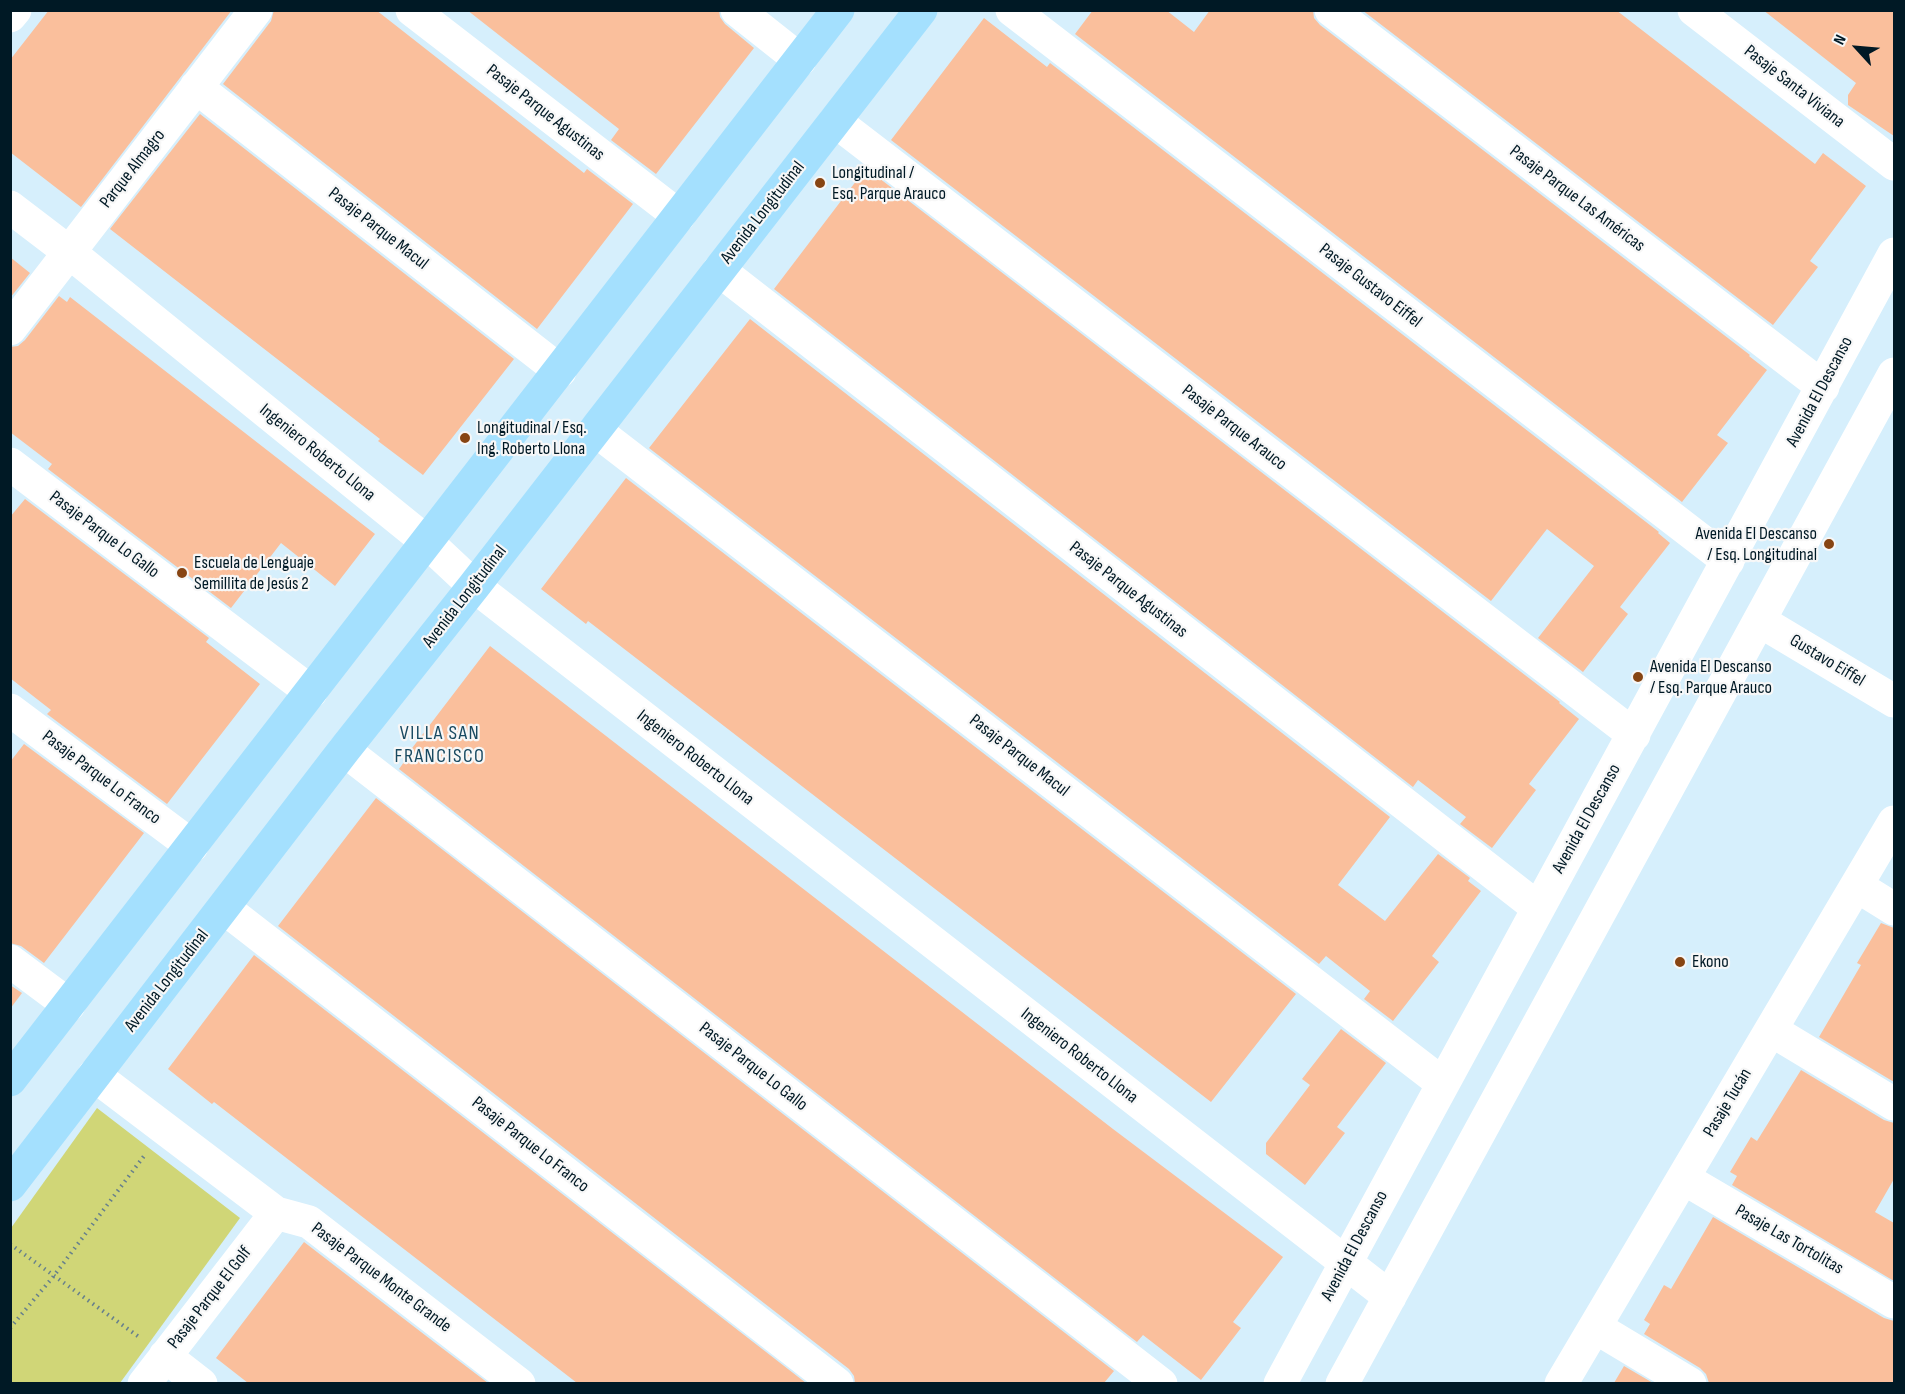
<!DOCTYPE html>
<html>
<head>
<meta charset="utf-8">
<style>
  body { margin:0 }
  #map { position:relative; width:1905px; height:1394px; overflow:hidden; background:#d6effc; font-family:"Sofia Sans Condensed",sans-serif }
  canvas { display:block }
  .frame { position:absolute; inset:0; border:12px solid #001925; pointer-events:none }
  .north { position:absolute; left:1827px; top:18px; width:60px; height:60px; -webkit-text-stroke:4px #f7f7f7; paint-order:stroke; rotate:296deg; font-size:16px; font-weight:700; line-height:24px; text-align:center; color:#001925 }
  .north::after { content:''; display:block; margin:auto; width:21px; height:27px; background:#001925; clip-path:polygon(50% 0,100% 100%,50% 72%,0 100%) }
</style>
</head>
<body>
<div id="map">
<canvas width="1905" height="1394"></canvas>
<div class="frame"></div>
<div class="north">N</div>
</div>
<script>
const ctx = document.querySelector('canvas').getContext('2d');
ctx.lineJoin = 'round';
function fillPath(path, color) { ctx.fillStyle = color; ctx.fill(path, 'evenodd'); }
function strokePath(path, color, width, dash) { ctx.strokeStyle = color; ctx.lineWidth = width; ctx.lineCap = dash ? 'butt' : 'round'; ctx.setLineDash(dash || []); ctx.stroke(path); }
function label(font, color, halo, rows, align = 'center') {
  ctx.font = font + ' "Sofia Sans Condensed",sans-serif'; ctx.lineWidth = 4.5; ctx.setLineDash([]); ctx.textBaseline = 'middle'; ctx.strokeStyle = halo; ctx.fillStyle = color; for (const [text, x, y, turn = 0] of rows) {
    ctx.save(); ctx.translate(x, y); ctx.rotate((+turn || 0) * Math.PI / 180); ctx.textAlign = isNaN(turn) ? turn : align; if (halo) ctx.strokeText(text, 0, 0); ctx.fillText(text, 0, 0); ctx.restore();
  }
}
const green = new Path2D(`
  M 97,1108 L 240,1218 L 120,1383 L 11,1383 L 11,1228 Z`);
const building = new Path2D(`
  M 49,10 L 232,10 L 81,207 L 10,152 L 10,60 Z
  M 274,10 L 376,10 L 584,173 L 587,169 L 633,204 L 537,329 L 223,84 L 271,21 Z
  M 467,10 L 719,10 L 720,17 L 725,24 L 754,48 L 656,174 L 611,140 L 619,129 Z
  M 1093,10 L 1166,10 L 1194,32 L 1210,10 L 1313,10 L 1314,18 L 1320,25 L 1750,355 L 1749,356 L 1767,370 L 1717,435 L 1728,443 L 1682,502 L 1075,34 Z
  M 1362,10 L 1616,10 L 1815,164 L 1823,153 L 1866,186 L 1810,261 L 1818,267 L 1773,325 Z
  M 1763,10 L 1894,10 L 1894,136 L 1848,105 L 1848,95 L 1856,83 Z
  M 984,18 L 1047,67 L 1050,63 L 1659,532 L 1658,533 L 1670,543 L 1620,607 L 1628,614 L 1583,672 L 1538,638 L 1594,566 L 1547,529 L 1491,601 L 891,140 Z
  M 200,114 L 514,359 L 423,475 L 378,441 L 380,439 L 110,229 Z
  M 866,168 L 1560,702 L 1559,703 L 1579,719 L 1529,784 L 1536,790 L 1492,848 L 1460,824 L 1466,817 L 1418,780 L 1413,787 L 774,289 Z
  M 10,257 L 30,273 L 10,298 Z
  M 59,296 L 67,302 L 70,297 L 375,534 L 335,586 L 281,543 L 231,608 L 48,469 L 52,464 L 10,432 L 10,347 L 18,346 L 25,340 Z
  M 750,319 L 1390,817 L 1338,885 L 1385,921 L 1438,854 L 1470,878 L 1468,881 L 1481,891 L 1432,956 L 1439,962 L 1393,1021 L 1364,999 L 1370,991 L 1326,956 L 1319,964 L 649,448 Z
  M 626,478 L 1296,994 L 1211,1102 L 588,621 L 586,624 L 541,589 Z
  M 25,499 L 209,638 L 206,642 L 260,684 L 167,804 L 47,714 L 51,710 L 10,678 L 10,517 Z
  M 490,646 L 1113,1129 L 1283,1257 L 1233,1322 L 1241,1328 L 1201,1380 L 1143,1335 L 1137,1342 L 399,769 L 404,762 L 403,760 Z
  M 24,744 L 144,833 L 44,963 L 21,946 L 10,943 L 10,762 Z
  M 376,798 L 1114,1371 L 1104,1383 L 855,1383 L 854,1376 L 849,1369 L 278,926 Z
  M 1881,923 L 1894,928 L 1894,1082 L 1819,1037 L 1861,965 L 1857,963 Z
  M 254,955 L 806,1383 L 577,1383 L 214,1102 L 212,1104 L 168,1069 Z
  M 10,985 L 22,993 L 10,1009 Z
  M 1341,1029 L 1386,1063 L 1337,1127 L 1345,1133 L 1305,1185 L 1266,1154 L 1266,1143 L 1310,1085 L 1302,1079 Z
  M 1801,1070 L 1884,1120 L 1894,1123 L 1894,1179 L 1875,1212 L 1894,1223 L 1894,1281 L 1732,1185 L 1737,1176 L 1730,1172 L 1751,1137 L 1757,1141 Z
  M 1713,1217 L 1884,1318 L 1894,1321 L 1894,1383 L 1709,1383 L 1706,1374 L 1700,1368 L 1644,1334 L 1650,1324 L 1644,1320 L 1664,1285 L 1671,1289 Z
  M 304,1242 L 434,1342 L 488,1383 L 248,1383 L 216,1358 Z
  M 1624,1366 L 1653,1383 L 1614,1383 Z`);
const path = new Path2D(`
  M 10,1244 L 139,1337
  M 10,1328 L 53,1277 L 144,1156`);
const minor = new Path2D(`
  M 412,10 L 679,216
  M 737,10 L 800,60
  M 1012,10 L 1728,561
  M 1331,10 L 1823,387
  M 1694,10 L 1894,164
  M 10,16 L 15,10
  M 196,87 L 560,371
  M 835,121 L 1634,735
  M 10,207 L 69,252 L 427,542 L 474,586 L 1390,1297
  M 719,270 L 1538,908
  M 10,329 L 256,10
  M 595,430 L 1442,1083
  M 10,464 L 311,692
  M 1760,621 L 1894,701
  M 10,710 L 192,846
  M 344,750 L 1161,1384
  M 1857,886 L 1894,909
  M 224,908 L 837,1384
  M 10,961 L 69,1005
  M 1771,1030 L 1894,1104
  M 94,1075 L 276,1213 L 309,1222 L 519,1384
  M 1683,1178 L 1894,1302
  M 1595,1327 L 1690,1384
  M 165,1356 L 201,1384
  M 144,1384 L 276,1213
  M 1280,1384 L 1894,254
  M 1342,1384 L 1894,374
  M 1561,1384 L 1894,822`);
const major = new Path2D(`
  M 10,1080 L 838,10
  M 10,1185 L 344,750 L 474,586 L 921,10`);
const markers = [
  [820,183,6,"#874513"],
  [465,438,6,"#874513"],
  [1829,544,6,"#874513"],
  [182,573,6,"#874513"],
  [1638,677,6,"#874513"],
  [1680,962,6,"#874513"]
];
const streetNames = [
  ["Pasaje Santa Viviana",1794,87,38],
  ["Pasaje Parque Agustinas",545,113,38],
  ["Parque Almagro",133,169,-52],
  ["Pasaje Parque Las Américas",1577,199,37],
  ["Avenida Longitudinal",763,213,-52],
  ["Pasaje Parque Macul",378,229,38],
  ["Pasaje Gustavo Eiffel",1370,286,38],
  ["Avenida El Descanso",1820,392,-62],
  ["Pasaje Parque Arauco",1234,428,38],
  ["Ingeniero Roberto Llona",317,453,39],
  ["Pasaje Parque Lo Gallo",104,535,37],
  ["Pasaje Parque Agustinas",1128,590,38],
  ["Avenida Longitudinal",465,597,-52],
  ["Gustavo Eiffel",1827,661,31],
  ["Pasaje Parque Macul",1019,756,38],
  ["Ingeniero Roberto Llona",695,758,38],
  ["Pasaje Parque Lo Franco",101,778,37],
  ["Avenida El Descanso",1587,819,-61],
  ["Avenida Longitudinal",167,981,-52],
  ["Ingeniero Roberto Llona",1079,1056,38],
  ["Pasaje Parque Lo Gallo",753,1067,38],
  ["Pasaje Tucán",1728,1103,-59],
  ["Pasaje Parque Lo Franco",530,1145,38],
  ["Pasaje Las Tortolitas",1789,1240,30],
  ["Avenida El Descanso",1355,1246,-62],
  ["Pasaje Parque Monte Grande",381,1278,37],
  ["Pasaje Parque El Golf",210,1298,-52]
];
const poiNames = [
  ["Longitudinal /",832,173],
  ["Esq. Parque Arauco",832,194],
  ["Longitudinal / Esq.",477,428],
  ["Ing. Roberto Llona",477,449],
  ["Avenida El Descanso",1817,534,"right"],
  ["/ Esq. Longitudinal",1817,555,"right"],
  ["Escuela de Lenguaje",194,563],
  ["Semillita de Jesús 2",194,584],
  ["Avenida El Descanso",1650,667],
  ["/ Esq. Parque Arauco",1650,688],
  ["Ekono",1692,962]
];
const neighbourhoodNames = [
  ["VILLA SAN",440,734],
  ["FRANCISCO",440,757]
];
fillPath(green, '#d0d677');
fillPath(building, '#fabf9c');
strokePath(path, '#67808c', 4, [1.5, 4.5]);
strokePath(minor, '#fff', 33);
strokePath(major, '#a4e0fe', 33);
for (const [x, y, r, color] of markers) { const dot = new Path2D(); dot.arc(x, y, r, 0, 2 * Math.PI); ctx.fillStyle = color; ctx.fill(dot); strokePath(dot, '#f7f7f7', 2); }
label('18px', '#001925', '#f7f7f7', streetNames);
label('18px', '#001925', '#f7f7f7', poiNames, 'left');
ctx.letterSpacing = '1.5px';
label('20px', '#184960', '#f7f7f7', neighbourhoodNames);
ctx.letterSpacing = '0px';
</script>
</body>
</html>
